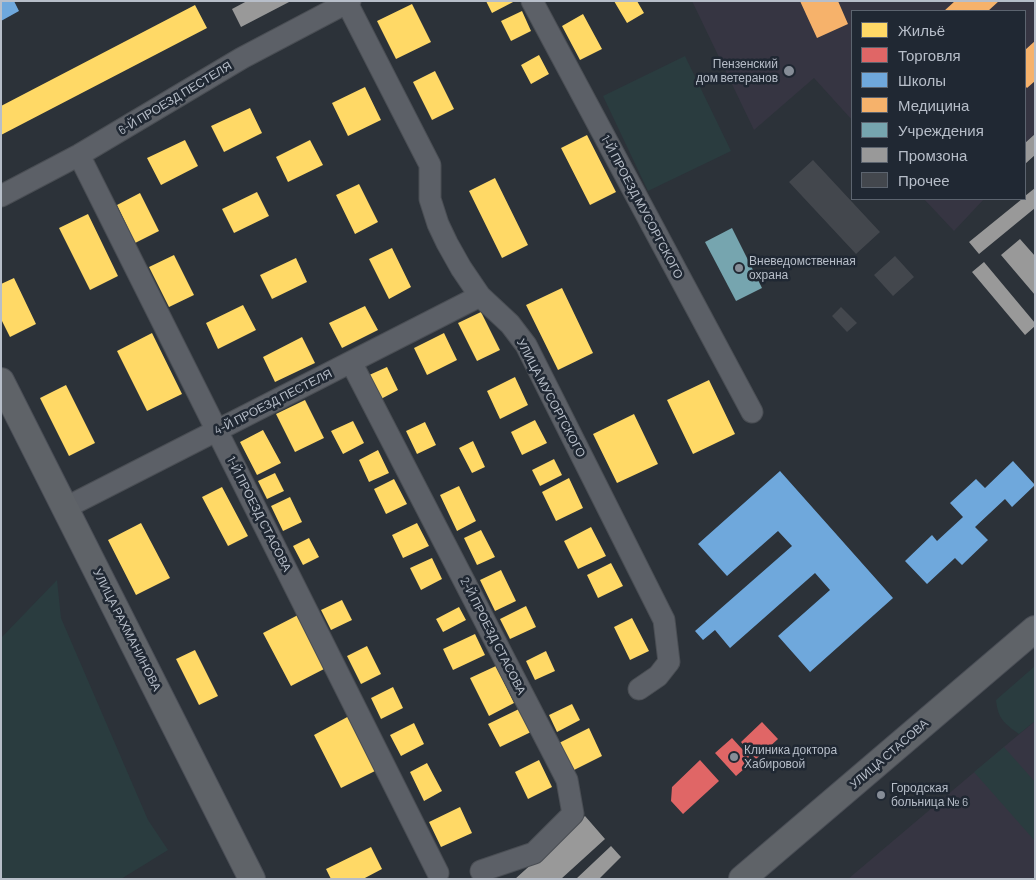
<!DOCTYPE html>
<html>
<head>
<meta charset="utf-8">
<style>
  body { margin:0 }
  #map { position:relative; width:1036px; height:880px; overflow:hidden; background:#2c3239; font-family:Barlow,sans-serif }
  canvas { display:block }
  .frame { position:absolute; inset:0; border:2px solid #b7bec9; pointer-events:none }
  .legend { position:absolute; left:851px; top:10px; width:175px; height:190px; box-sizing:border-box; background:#202833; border:1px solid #5c646f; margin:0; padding:6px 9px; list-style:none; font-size:15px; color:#b7bec9 }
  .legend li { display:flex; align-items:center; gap:10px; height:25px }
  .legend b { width:25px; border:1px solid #5c646f }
</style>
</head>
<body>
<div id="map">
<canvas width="1036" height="880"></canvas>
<div class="frame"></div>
<ul class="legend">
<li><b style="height:14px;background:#ffd966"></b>Жильё</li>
<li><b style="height:14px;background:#e06666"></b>Торговля</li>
<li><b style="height:14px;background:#6fa8dc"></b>Школы</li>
<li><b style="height:14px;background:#f6b26b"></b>Медицина</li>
<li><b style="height:14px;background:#76a5af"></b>Учреждения</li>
<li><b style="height:14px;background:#999"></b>Промзона</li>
<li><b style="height:14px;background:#43474d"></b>Прочее</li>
</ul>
</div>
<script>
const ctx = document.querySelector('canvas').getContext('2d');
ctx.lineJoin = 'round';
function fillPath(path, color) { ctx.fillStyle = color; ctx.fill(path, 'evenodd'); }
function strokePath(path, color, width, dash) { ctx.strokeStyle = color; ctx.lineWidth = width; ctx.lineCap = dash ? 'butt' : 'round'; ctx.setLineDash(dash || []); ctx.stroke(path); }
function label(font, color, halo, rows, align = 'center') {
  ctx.font = font + ' Barlow,sans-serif'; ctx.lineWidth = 5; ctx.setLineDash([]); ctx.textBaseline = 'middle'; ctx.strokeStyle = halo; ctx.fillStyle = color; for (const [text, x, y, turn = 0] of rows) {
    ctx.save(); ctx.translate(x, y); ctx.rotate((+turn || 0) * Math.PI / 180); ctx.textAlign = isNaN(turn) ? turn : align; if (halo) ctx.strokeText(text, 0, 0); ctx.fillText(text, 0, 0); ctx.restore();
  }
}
const medical = new Path2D(`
  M 692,1 L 1035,1 L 1035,134 L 1025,143 L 1025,11 L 852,11 L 852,120 L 814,78 L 754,130 Z
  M 924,199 L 984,199 L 954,231 Z
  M 1035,721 L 1035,879 L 848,879 L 1011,741 Z`);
const green = new Path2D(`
  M 685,56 L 731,151 L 648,191 L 603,96 Z
  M 57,580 L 61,618 L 148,820 L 168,850 L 121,879 L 1,879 L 1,638 Z
  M 1035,666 L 1035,721 L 1019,734 C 1004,723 998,719 996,700 Z
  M 1004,747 L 1035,782 L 1035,841 L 974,772 Z`);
const homes = new Path2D(`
  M 486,1 L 515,1 L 492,13 Z
  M 614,1 L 637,1 L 644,13 L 627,23 Z
  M 412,4 L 431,42 L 396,59 L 377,21 Z
  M 195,5 L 207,28 L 1,135 L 1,106 Z
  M 522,11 L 531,31 L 511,41 L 501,21 Z
  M 583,14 L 602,49 L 580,60 L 562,26 Z
  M 539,55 L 549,74 L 531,84 L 521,65 Z
  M 435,71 L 454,109 L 432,120 L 413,82 Z
  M 365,87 L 381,120 L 348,136 L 332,103 Z
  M 250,108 L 262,133 L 224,152 L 211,126 Z
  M 587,135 L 616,192 L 590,205 L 561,148 Z
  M 185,140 L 198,166 L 161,185 L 147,158 Z
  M 310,140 L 323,165 L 288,182 L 276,157 Z
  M 495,178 L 528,245 L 502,258 L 469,191 Z
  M 359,184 L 378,222 L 355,234 L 336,195 Z
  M 257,192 L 269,216 L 234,233 L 222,209 Z
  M 140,193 L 159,231 L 135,243 L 117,205 Z
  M 88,214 L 118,276 L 90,290 L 59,228 Z
  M 392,248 L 411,287 L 389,299 L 369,259 Z
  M 174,255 L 194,295 L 169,307 L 149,267 Z
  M 296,258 L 307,282 L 272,299 L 260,275 Z
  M 14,278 L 36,324 L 10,337 L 1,319 L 1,284 Z
  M 562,288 L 593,353 L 558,370 L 526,305 Z
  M 243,305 L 256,330 L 218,349 L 206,323 Z
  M 365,306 L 378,330 L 342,348 L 329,323 Z
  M 481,312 L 500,350 L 477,361 L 458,323 Z
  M 152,333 L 182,394 L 147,411 L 117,351 Z
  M 444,333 L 457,360 L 427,375 L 414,348 Z
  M 302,337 L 315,363 L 275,382 L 263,357 Z
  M 387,367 L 398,390 L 379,400 L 367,376 Z
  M 515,377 L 528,405 L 500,419 L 487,391 Z
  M 709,380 L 735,434 L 693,454 L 667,400 Z
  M 66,385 L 95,443 L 69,456 L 40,398 Z
  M 305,400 L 324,438 L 295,452 L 276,414 Z
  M 634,414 L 658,464 L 617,483 L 593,434 Z
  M 535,420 L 547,443 L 522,455 L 511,432 Z
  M 353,421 L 364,443 L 343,454 L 331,431 Z
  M 425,422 L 436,445 L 417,454 L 406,431 Z
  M 263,430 L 281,463 L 257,475 L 240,442 Z
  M 473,441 L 485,467 L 472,473 L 459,448 Z
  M 378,450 L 389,473 L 369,482 L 359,460 Z
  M 554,459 L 562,475 L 540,486 L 532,470 Z
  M 275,473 L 284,491 L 267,499 L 258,481 Z
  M 569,478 L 583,508 L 556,521 L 542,492 Z
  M 394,479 L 407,504 L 386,514 L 374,489 Z
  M 459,486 L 476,521 L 457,531 L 440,495 Z
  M 222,487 L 248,536 L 228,546 L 202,497 Z
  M 290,497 L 302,522 L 283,531 L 271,506 Z
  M 141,523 L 170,578 L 136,595 L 108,540 Z
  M 417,523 L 429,546 L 403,558 L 392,535 Z
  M 591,527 L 606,556 L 578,569 L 564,541 Z
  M 481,530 L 495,557 L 477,565 L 464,538 Z
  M 309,538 L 319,557 L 303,565 L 293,546 Z
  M 432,558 L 442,579 L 421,590 L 410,568 Z
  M 611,563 L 623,586 L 598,598 L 587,575 Z
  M 501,570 L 516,601 L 495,611 L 480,580 Z
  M 342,600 L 352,620 L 331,630 L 321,610 Z
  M 526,606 L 536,627 L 510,639 L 500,619 Z
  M 459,607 L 466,620 L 443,632 L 436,619 Z
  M 298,615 L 326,668 L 291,686 L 263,633 Z
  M 632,618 L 649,651 L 630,660 L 614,627 Z
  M 475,634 L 485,655 L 453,670 L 443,649 Z
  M 367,646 L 381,674 L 361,684 L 347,656 Z
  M 195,650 L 218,696 L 199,705 L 176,659 Z
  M 546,651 L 555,671 L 535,680 L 526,661 Z
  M 496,666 L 514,703 L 489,716 L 470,678 Z
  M 393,687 L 403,708 L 381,719 L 371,698 Z
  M 572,704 L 580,720 L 557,732 L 549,715 Z
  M 519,709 L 531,732 L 500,747 L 488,724 Z
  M 351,715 L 379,769 L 341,788 L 314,735 Z
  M 414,723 L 424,744 L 401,756 L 390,735 Z
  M 589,728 L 602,756 L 572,771 L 559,743 Z
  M 539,760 L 552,787 L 528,799 L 515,772 Z
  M 427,763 L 442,791 L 424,801 L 410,772 Z
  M 460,807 L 472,833 L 441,847 L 429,822 Z
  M 371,847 L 382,869 L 363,879 L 331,879 L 326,869 Z`);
const shops = new Path2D(`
  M 762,722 L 778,739 L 756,759 L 741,742 Z
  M 732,738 L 753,761 L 736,776 L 715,753 Z
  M 700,760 L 719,781 L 683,814 L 671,801 L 672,787 Z`);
const schools = new Path2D(`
  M 1,1 L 14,1 L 19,11 L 1,21 Z
  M 1013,461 L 1035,485 L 1012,507 L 1005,499 L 975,527 L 988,540 L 962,565 L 955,558 L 927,584 L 905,561 L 932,535 L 937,541 L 963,517 L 950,503 L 976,479 L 985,488 Z
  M 780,471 L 893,598 L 810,672 L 778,636 L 830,590 L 815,573 L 730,648 L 715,630 L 703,640 L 695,631 L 792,546 L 778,531 L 727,576 L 698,544 Z`);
const health = new Path2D(`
  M 800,1 L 838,1 L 848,24 L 817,38 Z
  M 955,1 L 999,1 L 988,11 L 944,11 Z
  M 1035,41 L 1035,81 L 1027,88 L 1025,86 L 1025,50 Z`);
const public = new Path2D(`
  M 732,228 L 762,288 L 736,301 L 705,242 Z`);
const industry = new Path2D(`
  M 247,1 L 291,1 L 241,27 L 232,9 Z
  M 1035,134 L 1035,155 L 1025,164 L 1025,143 Z
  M 1035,188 L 1035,208 L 979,254 L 969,242 L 1022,199 L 1025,199 L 1025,196 Z
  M 1020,239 L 1035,256 L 1035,295 L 1001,255 Z
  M 984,262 L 1035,323 L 1035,326 L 1025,335 L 972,272 Z
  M 585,816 L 605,839 L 561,879 L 515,879 Z
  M 611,846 L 621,857 L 599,879 L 576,879 Z`);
const building = new Path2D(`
  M 813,160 L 880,232 L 856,254 L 789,182 Z
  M 895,256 L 914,277 L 893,296 L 874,275 Z
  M 841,307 L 857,323 L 847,332 L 832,316 Z`);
const minor = new Path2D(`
  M 532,1 L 752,412
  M 347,3 L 430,165 L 430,199 L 438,224 L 447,243 L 461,268 L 480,296 L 510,324 L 526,345 L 664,620 L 669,662 L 658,676 L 639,689
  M 79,155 L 438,873
  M 1,196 L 79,155 L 242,58 L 350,1
  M 351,362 L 567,780 L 573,814 L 534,853 L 481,871
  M 65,508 L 480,296`);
const major = new Path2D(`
  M 1,381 L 252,879
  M 742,879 L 1035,629`);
const markers = [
  [789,71,6,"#868d97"],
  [739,268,5,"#868d97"],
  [734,757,5,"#868d97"],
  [881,795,5,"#868d97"]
];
const poiNames = [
  ["Пензенский",778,64,"right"],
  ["дом ветеранов",778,78,"right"],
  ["Вневедомственная",749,261],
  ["охрана",749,275],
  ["Клиника доктора",744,750],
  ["Хабировой",744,764],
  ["Городская",891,788],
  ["больница № 6",891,802]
];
const streetNames = [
  ["6-Й ПРОЕЗД ПЕСТЕЛЯ",175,98,-31],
  ["1-Й ПРОЕЗД МУСОРГСКОГО",642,207,62],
  ["УЛИЦА МУСОРГСКОГО",551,398,62],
  ["4-Й ПРОЕЗД ПЕСТЕЛЯ",273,402,-27],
  ["1-Й ПРОЕЗД СТАСОВА",259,514,63],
  ["УЛИЦА РАХМАНИНОВА",127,630,63],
  ["2-Й ПРОЕЗД СТАСОВА",493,636,63],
  ["УЛИЦА СТАСОВА",889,754,-41]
];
fillPath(medical, '#363542');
fillPath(green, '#2a3c3f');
fillPath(homes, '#ffd966');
fillPath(shops, '#e06666');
fillPath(schools, '#6fa8dc');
fillPath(health, '#f6b26b');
fillPath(public, '#76a5af');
fillPath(industry, '#999');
fillPath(building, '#43474d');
strokePath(minor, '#4a4e54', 23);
strokePath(major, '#4a4e56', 28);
strokePath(minor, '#5c6067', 21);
strokePath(major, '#5f6368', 26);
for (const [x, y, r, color] of markers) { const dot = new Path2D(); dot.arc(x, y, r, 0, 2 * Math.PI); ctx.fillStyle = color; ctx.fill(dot); strokePath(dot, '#202833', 2); }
label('12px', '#b7bec9', '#202833', poiNames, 'left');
label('12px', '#b7bec9', '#202833', streetNames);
</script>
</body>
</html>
